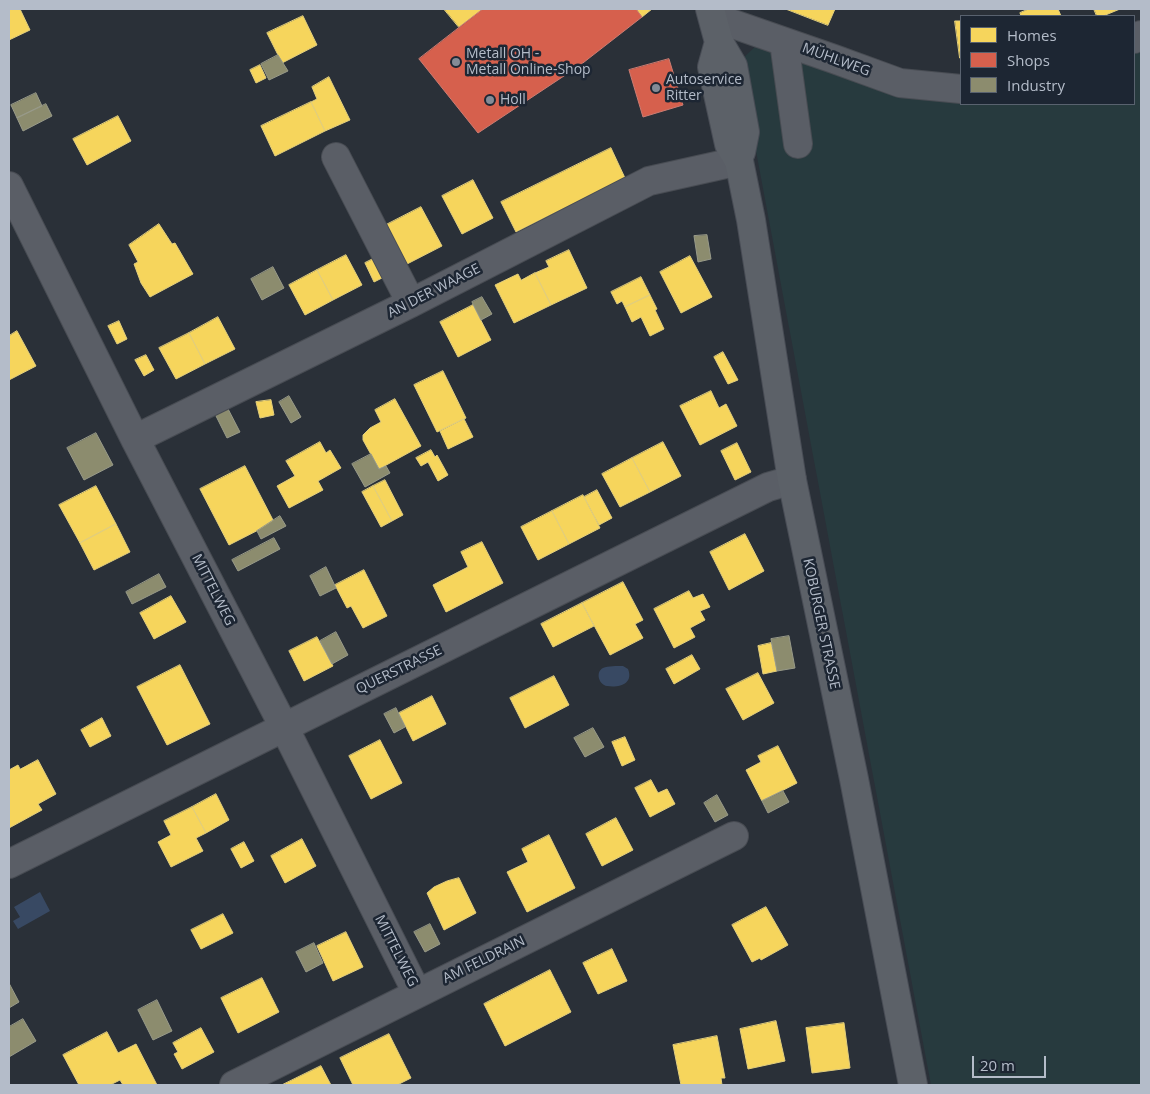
<!DOCTYPE html>
<html>
<head>
<meta charset="utf-8">
<style>
  body { margin:0 }
  #map { position:relative; width:1150px; height:1094px; overflow:hidden; background:#2a3038; font-family:"Open Sans",sans-serif }
  canvas { display:block }
  .frame { position:absolute; inset:0; border:10px solid #b4bcc9; pointer-events:none }
  .legend { position:absolute; left:960px; top:15px; width:175px; height:90px; box-sizing:border-box; background:#1d2633; border:1px solid #59626f; margin:0; padding:6px 9px; list-style:none; font-size:15px; color:#b4bcc9 }
  .legend li { display:flex; align-items:center; gap:10px; height:25px }
  .legend b { width:25px; border:1px solid #59626f }
  .scale { position:absolute; left:972px; top:1056px; width:74px; height:22px; box-sizing:border-box; border:2px solid #b4bcc9; border-top:0; padding-left:6px; font-size:15px; line-height:18px; white-space:nowrap; color:#b4bcc9; -webkit-text-stroke:4px #1d2633; paint-order:stroke }
</style>
</head>
<body>
<div id="map">
<canvas width="1150" height="1094"></canvas>
<div class="frame"></div>
<ul class="legend">
<li><b style="height:14px;background:#f6d55c"></b>Homes</li>
<li><b style="height:14px;background:#d6604d"></b>Shops</li>
<li><b style="height:14px;background:#8c8c6e"></b>Industry</li>
</ul>
<div class="scale">20 m</div>
</div>
<script>
const ctx = document.querySelector('canvas').getContext('2d');
ctx.lineJoin = 'round';
function fillPath(path, color) { ctx.fillStyle = color; ctx.fill(path, 'evenodd'); }
function strokePath(path, color, width, dash) { ctx.strokeStyle = color; ctx.lineWidth = width; ctx.lineCap = dash ? 'butt' : 'round'; ctx.setLineDash(dash || []); ctx.stroke(path); }
function label(font, color, halo, rows, align = 'center') {
  ctx.font = font + ' "Open Sans",sans-serif'; ctx.lineWidth = 5; ctx.setLineDash([]); ctx.textBaseline = 'middle'; ctx.strokeStyle = halo; ctx.fillStyle = color; for (const [text, x, y, turn = 0] of rows) {
    ctx.save(); ctx.translate(x, y); ctx.rotate((+turn || 0) * Math.PI / 180); ctx.textAlign = isNaN(turn) ? turn : align; if (halo) ctx.strokeText(text, 0, 0); ctx.fillText(text, 0, 0); ctx.restore();
  }
}
const green = new Path2D(`
  M 757,45 L 897,96 L 961,101 L 961,104 L 1134,104 L 1134,49 L 1141,46 L 1141,1085 L 931,1085 L 741,71 L 741,60 Z`);
const water = new Path2D(`
  M 623,666 L 628,669 C 634,684 619,688 607,686 C 599,685 595,672 603,668 C 608,666 617,666 623,666 Z
  M 40,892 L 50,911 L 18,929 L 13,921 L 20,917 L 14,907 Z`);
const homes = new Path2D(`
  M 9,9 L 20,9 L 30,30 L 9,40 Z
  M 444,9 L 483,9 L 459,27 Z
  M 636,9 L 652,9 L 642,17 Z
  M 786,9 L 835,9 L 828,25 Z
  M 1029,9 L 1058,9 L 1061,16 L 1021,16 L 1020,13 Z
  M 1094,9 L 1120,9 L 1103,16 L 1097,16 Z
  M 303,16 L 317,45 L 282,63 L 267,33 Z
  M 955,21 L 961,21 L 961,58 L 960,58 Z
  M 260,65 L 266,78 L 256,83 L 250,70 Z
  M 329,77 L 350,120 L 325,131 L 311,102 L 317,99 L 312,87 Z
  M 311,102 L 325,131 L 275,156 L 261,126 Z
  M 118,116 L 131,141 L 87,165 L 73,139 Z
  M 611,148 L 625,178 L 516,232 L 501,202 Z
  M 473,180 L 493,218 L 462,234 L 442,196 Z
  M 421,207 L 442,246 L 407,264 L 386,225 Z
  M 159,224 L 172,244 L 175,243 L 193,274 L 150,297 L 141,283 L 134,264 L 138,262 L 129,245 Z
  M 569,250 L 587,288 L 551,305 L 535,273 L 549,267 L 546,261 Z
  M 346,255 L 362,285 L 333,300 L 317,270 Z
  M 690,256 L 712,297 L 681,313 L 660,272 Z
  M 375,258 L 384,277 L 374,282 L 365,263 Z
  M 317,270 L 333,300 L 305,315 L 289,285 Z
  M 535,273 L 551,305 L 514,323 L 495,285 L 518,274 L 521,280 Z
  M 641,277 L 650,295 L 625,307 L 622,301 L 617,304 L 611,292 Z
  M 650,295 L 657,309 L 655,310 L 664,329 L 650,336 L 641,317 L 632,322 L 625,307 Z
  M 473,305 L 491,340 L 458,357 L 440,322 Z
  M 218,317 L 235,349 L 205,364 L 189,333 Z
  M 119,321 L 127,339 L 117,344 L 108,326 Z
  M 17,331 L 36,366 L 9,380 L 9,336 Z
  M 189,333 L 205,364 L 176,379 L 159,348 Z
  M 723,352 L 738,380 L 728,384 L 714,357 Z
  M 146,355 L 154,370 L 144,376 L 135,360 Z
  M 443,371 L 466,418 L 437,432 L 414,385 Z
  M 711,391 L 719,408 L 726,404 L 737,426 L 700,445 L 680,406 Z
  M 395,399 L 421,446 L 379,469 L 363,440 L 363,435 L 370,428 L 381,422 L 375,410 Z
  M 271,400 L 274,415 L 260,418 L 256,402 Z
  M 464,419 L 473,437 L 448,449 L 440,431 Z
  M 320,442 L 326,453 L 330,450 L 341,468 L 318,481 L 323,490 L 289,508 L 277,486 L 295,476 L 286,461 Z
  M 663,442 L 681,476 L 650,492 L 632,458 Z
  M 737,443 L 751,472 L 735,480 L 721,451 Z
  M 431,450 L 435,457 L 437,455 L 448,475 L 438,481 L 428,462 L 421,466 L 416,458 Z
  M 632,458 L 650,492 L 620,507 L 602,474 Z
  M 245,466 L 274,522 L 229,545 L 200,489 Z
  M 385,480 L 403,515 L 392,521 L 373,486 Z
  M 96,486 L 116,524 L 80,543 L 59,505 Z
  M 373,486 L 392,521 L 381,527 L 362,492 Z
  M 597,490 L 612,518 L 599,525 L 584,497 Z
  M 583,495 L 600,528 L 569,544 L 552,511 Z
  M 552,511 L 569,544 L 538,560 L 521,527 Z
  M 116,524 L 130,552 L 94,570 L 80,543 Z
  M 745,534 L 764,571 L 729,590 L 710,552 Z
  M 482,542 L 503,583 L 446,612 L 433,585 L 468,567 L 461,552 Z
  M 364,570 L 387,616 L 363,628 L 351,606 L 347,608 L 335,585 Z
  M 623,582 L 643,620 L 635,624 L 643,638 L 610,655 L 582,603 Z
  M 689,591 L 693,598 L 703,594 L 710,607 L 700,611 L 705,620 L 690,628 L 695,637 L 674,648 L 654,609 Z
  M 171,596 L 186,622 L 154,639 L 140,613 Z
  M 582,603 L 594,626 L 553,647 L 541,624 Z
  M 317,637 L 333,666 L 304,681 L 289,651 Z
  M 771,643 L 777,671 L 763,674 L 758,646 Z
  M 692,655 L 700,669 L 674,684 L 666,669 Z
  M 180,665 L 210,724 L 167,745 L 137,687 Z
  M 758,673 L 774,703 L 743,720 L 726,689 Z
  M 554,676 L 569,705 L 525,728 L 510,698 Z
  M 432,696 L 446,724 L 413,741 L 399,713 Z
  M 102,718 L 111,736 L 90,747 L 81,730 Z
  M 625,737 L 635,760 L 622,766 L 612,742 Z
  M 380,740 L 402,783 L 371,799 L 349,756 Z
  M 778,746 L 797,783 L 762,801 L 746,770 L 761,762 L 758,756 Z
  M 38,760 L 56,794 L 38,804 L 42,810 L 9,828 L 9,770 L 18,765 L 20,769 Z
  M 651,780 L 658,793 L 667,789 L 675,804 L 650,817 L 635,788 Z
  M 216,794 L 229,820 L 206,833 L 192,807 Z
  M 192,807 L 206,833 L 196,838 L 203,851 L 171,867 L 158,842 L 171,835 L 164,821 Z
  M 616,818 L 633,850 L 602,866 L 586,834 Z
  M 549,835 L 575,888 L 527,912 L 507,872 L 528,862 L 522,849 Z
  M 302,839 L 316,866 L 285,883 L 271,856 Z
  M 244,842 L 254,861 L 241,868 L 231,849 Z
  M 459,878 L 476,913 L 444,930 L 427,893 L 434,887 L 447,881 Z
  M 766,907 L 788,945 L 761,960 L 760,958 L 752,962 L 732,925 Z
  M 223,914 L 233,933 L 201,949 L 191,930 Z
  M 346,932 L 363,967 L 333,981 L 317,946 Z
  M 612,949 L 627,981 L 598,994 L 583,963 Z
  M 550,970 L 571,1012 L 505,1046 L 484,1004 Z
  M 262,978 L 279,1012 L 238,1033 L 221,998 Z
  M 776,1021 L 785,1061 L 748,1069 L 740,1029 Z
  M 844,1023 L 850,1068 L 812,1073 L 806,1028 Z
  M 201,1028 L 214,1052 L 182,1069 L 174,1054 L 178,1052 L 173,1043 Z
  M 107,1032 L 118,1053 L 136,1044 L 157,1085 L 123,1085 L 120,1080 L 110,1085 L 79,1085 L 63,1055 Z
  M 389,1034 L 411,1078 L 397,1085 L 353,1085 L 340,1058 Z
  M 717,1036 L 725,1078 L 721,1078 L 722,1085 L 681,1085 L 673,1045 Z
  M 321,1066 L 331,1085 L 282,1085 Z`);
const shops = new Path2D(`
  M 483,9 L 636,9 L 642,17 L 579,66 L 478,133 L 419,59 Z
  M 669,59 L 683,105 L 643,117 L 629,70 Z`);
const industry = new Path2D(`
  M 278,55 L 288,71 L 269,80 L 261,64 Z
  M 36,93 L 42,106 L 17,118 L 11,105 Z
  M 46,104 L 52,116 L 23,131 L 17,118 Z
  M 707,235 L 711,259 L 698,262 L 694,236 Z
  M 273,267 L 284,288 L 262,300 L 251,279 Z
  M 482,297 L 492,314 L 481,320 L 472,302 Z
  M 289,396 L 301,417 L 291,423 L 279,402 Z
  M 226,405 L 240,432 L 227,438 L 214,412 Z
  M 96,433 L 113,465 L 84,480 L 67,448 Z
  M 371,454 L 379,469 L 386,466 L 390,473 L 365,487 L 352,464 Z
  M 280,516 L 286,526 L 261,539 L 257,531 Z
  M 274,538 L 280,549 L 238,571 L 232,560 Z
  M 326,567 L 336,588 L 320,596 L 310,576 Z
  M 159,574 L 166,587 L 132,604 L 126,592 Z
  M 336,632 L 348,655 L 332,664 L 320,641 Z
  M 789,636 L 795,668 L 777,671 L 771,639 Z
  M 396,708 L 405,727 L 394,733 L 384,714 Z
  M 593,728 L 604,747 L 585,757 L 574,738 Z
  M 783,791 L 789,802 L 768,813 L 762,801 Z
  M 717,795 L 728,815 L 715,822 L 704,803 Z
  M 430,924 L 440,944 L 425,952 L 414,932 Z
  M 314,943 L 323,963 L 306,972 L 296,952 Z
  M 10,985 L 19,1002 L 9,1008 L 9,986 Z
  M 157,1000 L 172,1031 L 153,1040 L 138,1010 Z
  M 23,1019 L 36,1041 L 9,1057 L 9,1027 Z`);
const minor = new Path2D(`
  M 713,17 L 834,59 L 900,83 L 961,89
  M 1134,39 L 1141,35
  M 784,42 L 798,144
  M 336,157 L 411,303
  M 9,186 L 135,439 L 284,727 L 417,993
  M 135,439 L 411,303 L 649,181 L 739,161
  M 9,864 L 768,487 L 792,480
  M 234,1085 L 734,836`);
const major = new Path2D(`
  M 710,9 L 719,42 L 733,66 L 745,132 L 741,152
  M 719,42 L 712,67 L 729,144 L 739,161 L 751,220 L 792,480 L 854,779 L 913,1085`);
const markers = [
  [456,62,5,"#848b96"],
  [656,88,5,"#848b96"],
  [490,100,5,"#848b96"]
];
const poiNames = [
  ["Metall OH -",466,54],
  ["Metall Online-Shop",466,70],
  ["Autoservice",666,80],
  ["Ritter",666,96],
  ["Holl",500,100]
];
const streetNames = [
  ["MÜHLWEG",836,60,20],
  ["AN DER WAAGE",434,291,-27],
  ["MITTELWEG",213,590,63],
  ["KOBURGER STRASSE",821,624,78],
  ["QUERSTRASSE",399,670,-26],
  ["MITTELWEG",396,951,63],
  ["AM FELDRAIN",484,960,-26]
];
fillPath(green, '#273a3e');
fillPath(water, '#384963');
fillPath(homes, '#f6d55c');
strokePath(homes, '#e2ce7d', 1);
fillPath(shops, '#d6604d');
strokePath(shops, '#cc7c72', 1);
fillPath(industry, '#8c8c6e');
strokePath(industry, '#989a89', 1);
strokePath(minor, '#484c53', 30);
strokePath(major, '#484c55', 30);
strokePath(minor, '#5a5e66', 28);
strokePath(major, '#5c6168', 28);
for (const [x, y, r, color] of markers) { const dot = new Path2D(); dot.arc(x, y, r, 0, 2 * Math.PI); ctx.fillStyle = color; ctx.fill(dot); strokePath(dot, '#1d2633', 2); }
label('14px', '#b4bcc9', '#1d2633', poiNames, 'left');
label('14px', '#b4bcc9', '#1d2633', streetNames);
</script>
</body>
</html>
